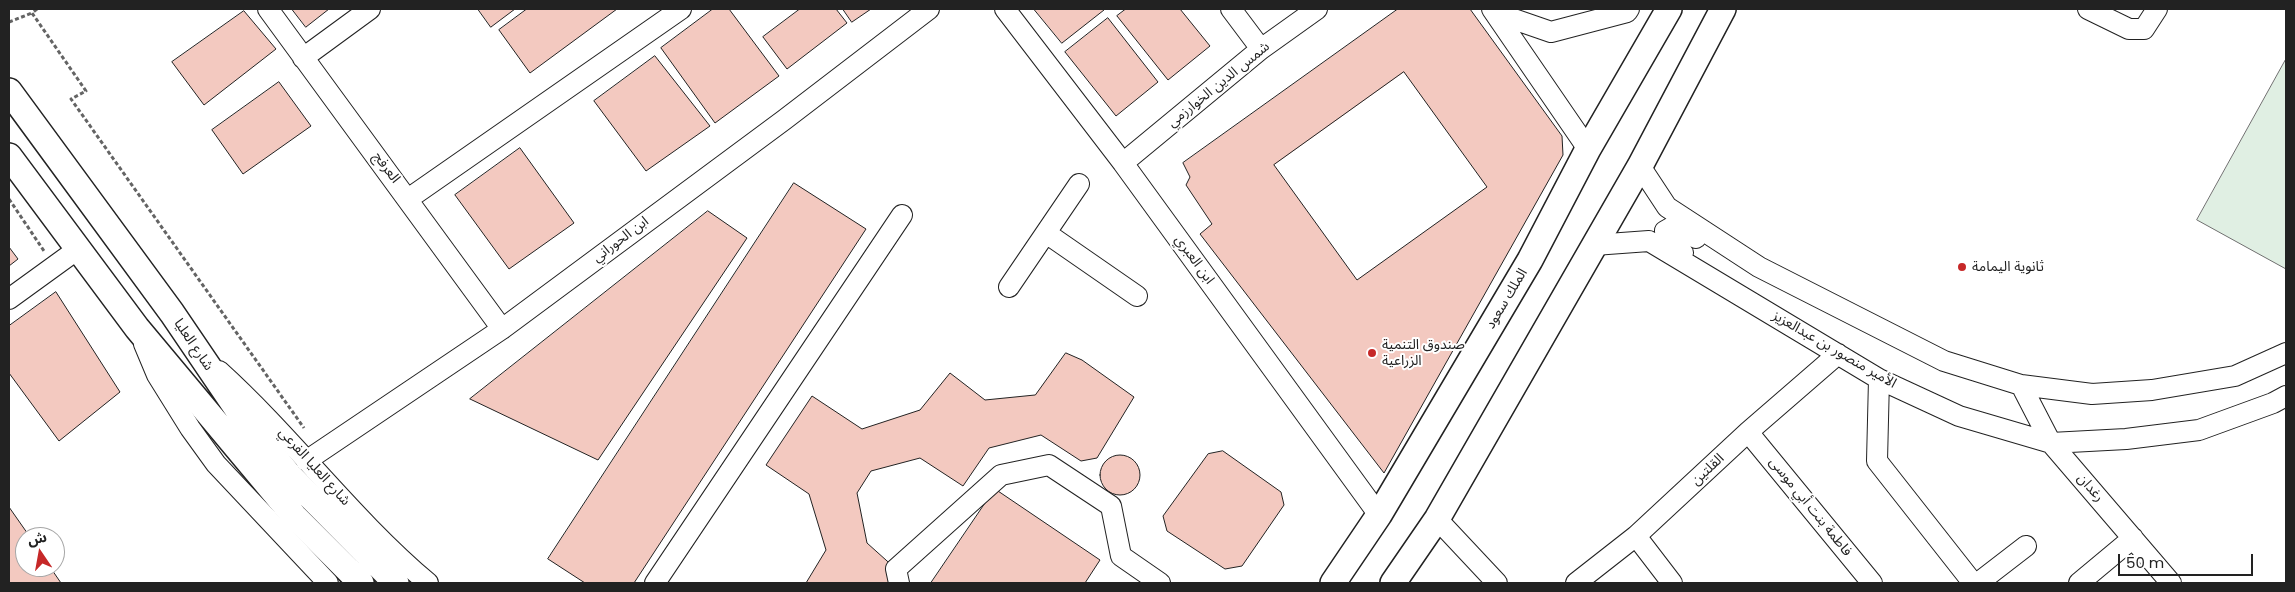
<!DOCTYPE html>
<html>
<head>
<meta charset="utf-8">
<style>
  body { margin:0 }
  #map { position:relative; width:2295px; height:592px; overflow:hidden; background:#fff; font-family:Poppins,"Noto Sans Arabic",sans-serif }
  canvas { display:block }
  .frame { position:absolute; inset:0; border:10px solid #222; pointer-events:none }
  .north { position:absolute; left:15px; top:527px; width:50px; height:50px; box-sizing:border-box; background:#fff; border:1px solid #a7a7a7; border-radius:50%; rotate:348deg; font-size:14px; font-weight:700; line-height:20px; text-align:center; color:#222 }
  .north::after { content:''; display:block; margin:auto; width:18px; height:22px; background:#c62828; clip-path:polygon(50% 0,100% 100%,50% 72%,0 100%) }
  .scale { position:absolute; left:2118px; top:554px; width:135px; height:22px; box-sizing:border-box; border:2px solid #222; border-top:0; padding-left:6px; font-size:15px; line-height:18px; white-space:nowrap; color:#222; -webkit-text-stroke:4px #fff; paint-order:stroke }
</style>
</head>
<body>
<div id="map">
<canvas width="2295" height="592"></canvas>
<div class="frame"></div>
<div class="north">ش</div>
<div class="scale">50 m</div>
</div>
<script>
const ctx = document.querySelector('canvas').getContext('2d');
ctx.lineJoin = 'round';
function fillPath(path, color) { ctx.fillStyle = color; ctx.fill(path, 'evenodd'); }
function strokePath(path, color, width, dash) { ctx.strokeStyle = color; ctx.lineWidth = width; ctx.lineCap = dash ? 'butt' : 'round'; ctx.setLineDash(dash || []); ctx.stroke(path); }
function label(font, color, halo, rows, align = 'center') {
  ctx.font = font + ' Poppins,"Noto Sans Arabic",sans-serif'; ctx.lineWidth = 4; ctx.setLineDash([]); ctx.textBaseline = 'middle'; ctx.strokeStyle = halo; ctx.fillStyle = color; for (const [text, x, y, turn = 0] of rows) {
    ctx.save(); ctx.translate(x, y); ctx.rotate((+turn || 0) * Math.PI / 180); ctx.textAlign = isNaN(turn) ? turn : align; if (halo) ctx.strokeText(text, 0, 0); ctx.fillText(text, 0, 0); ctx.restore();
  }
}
const green = new Path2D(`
  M 2286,59 L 2286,269 L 2197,220 Z`);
const building = new Path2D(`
  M 292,9 L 329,9 L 306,27 Z
  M 478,9 L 515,9 L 491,27 Z
  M 527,9 L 617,9 L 530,73 L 499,30 Z
  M 713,9 L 729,9 L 779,76 L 715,123 L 661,48 Z
  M 800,9 L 836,9 L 847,23 L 787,69 L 763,37 Z
  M 843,9 L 871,9 L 852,22 Z
  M 1034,9 L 1103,9 L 1104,10 L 1062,43 Z
  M 1126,9 L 1180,9 L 1210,46 L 1168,80 L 1117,16 Z
  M 1398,9 L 1470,9 L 1562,136 L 1563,155 L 1384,473 L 1200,234 L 1212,224 L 1186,185 L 1190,177 L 1183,163 Z
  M 244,11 L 276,49 L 204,105 L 172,62 Z
  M 1108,18 L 1158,82 L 1116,116 L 1065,52 Z
  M 655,56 L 710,126 L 646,171 L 594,101 Z
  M 1404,72 L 1487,187 L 1357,280 L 1274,165 Z
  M 279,82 L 311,126 L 243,174 L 212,130 Z
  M 520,148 L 574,223 L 509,269 L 455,195 Z
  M 794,183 L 866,229 L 634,583 L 585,583 L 548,559 Z
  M 708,211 L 747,238 L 598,460 L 470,399 Z
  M 9,247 L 18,259 L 9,266 Z
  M 56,292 L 120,392 L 59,441 L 9,373 L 9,326 Z
  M 1066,353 L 1082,360 L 1134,397 L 1097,458 L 1081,461 L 1041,435 L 989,448 L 963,486 L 920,458 L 871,471 L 857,493 L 867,543 L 896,569 L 888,583 L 806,583 L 826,550 L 809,494 L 766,465 L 812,396 L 862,429 L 920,410 L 950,373 L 985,400 L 1035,395 Z
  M 1223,451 L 1281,492 L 1284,505 L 1242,566 L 1225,569 L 1167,531 L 1163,516 L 1208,454 Z
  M1100 475a20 20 0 1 1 40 0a20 20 0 1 1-40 0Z
  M 995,489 L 1100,560 L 1085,583 L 931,583 Z
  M 9,507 L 30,537 L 25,537 L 25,567 L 50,567 L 61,583 L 9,583 Z`);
const path = new Path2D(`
  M 37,9 L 32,13 L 86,91 L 71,99 L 304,428
  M 9,22 L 32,13
  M 9,199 L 44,251`);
const minor = new Path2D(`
  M 268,9 L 502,329
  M 1005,9 L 1123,163 L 1379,515
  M 1231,9 L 1261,49
  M 1492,9 L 1588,149
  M 2088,9 L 2129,29 L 2144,29 L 2157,9
  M 1496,13 L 1551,32 L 1627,12 L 1629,9
  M 303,58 L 370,9
  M 1123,163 L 1261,49 L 1317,9
  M 1640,166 L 1667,207 L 1759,267 L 1944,361 L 2021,385 L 2092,394 L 2152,390 L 2235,376 L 2286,353
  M 408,199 L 681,9
  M 1046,233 L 1137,296
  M 1594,245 L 1649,241 L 1879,379 L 1959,416 L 2051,443 L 2126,439 L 2199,430 L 2273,403 L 2286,396
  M 1683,253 L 1666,238 L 1665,231 L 1672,227 L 1696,238
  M 1009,287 L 1079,184
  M 9,299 L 78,249
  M 144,344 L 157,375 L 190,428 L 216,464 L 328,583
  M 219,371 C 293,438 352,519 428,583
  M 1879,379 L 1877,461 L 1973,583
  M 2021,385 L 2051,443 L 2171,583
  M 1748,432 L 1872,583
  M 306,461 L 502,329 L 784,120 L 929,9
  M 1437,519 L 1497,583
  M 1636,536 L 1672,583
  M 655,583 L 902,215
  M 899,583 L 896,569 L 1001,475 L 1049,465 L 1111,506 L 1121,556 L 1160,583
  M 1576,583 L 1636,536 L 1748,432 L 1838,354
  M 1978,583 L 2026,546
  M 2079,583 L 2133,538`);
const major = new Path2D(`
  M 9,91 L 172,313 L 248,425 L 289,475 L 396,583
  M 9,156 L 137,328 L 294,516 L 361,583
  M 1333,583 L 1379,515 L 1530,260 L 1588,149 L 1669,9
  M 1393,583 L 1437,519 L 1640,166 L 1723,9`);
const markers = [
  [1962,267,5,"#c62828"],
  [1372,353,5,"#c62828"]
];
const streetNames = [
  ["شمس الدين الخوارزمي",1219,85,-39],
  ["العرفج",386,168,53],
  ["ابن الحوراني",621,240,-37],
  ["ابن العبري",1194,260,54],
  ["الملك سعود",1507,299,-59],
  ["شارع العليا",193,345,56],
  ["الأمير منصور بن عبدالعزيز",1834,350,30],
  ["شارع العليا الفرعي",314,467,48],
  ["القلتين",1708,470,-43],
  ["رغدان",2090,488,49],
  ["فاطمة بنت أبي موسى",1810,507,51]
];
const poiNames = [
  ["ثانوية اليمامة",1972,267],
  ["صندوق التنمية",1382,345],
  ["الزراعية",1382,361]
];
fillPath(green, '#e0efe3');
strokePath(green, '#6f6f6f', 1);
fillPath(building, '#f3c9c0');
strokePath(building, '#222', 1);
strokePath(minor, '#222', 22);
strokePath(major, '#222', 28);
strokePath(path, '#646464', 3, [4, 2.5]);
strokePath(minor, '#fff', 20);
strokePath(major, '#fff', 25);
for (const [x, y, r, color] of markers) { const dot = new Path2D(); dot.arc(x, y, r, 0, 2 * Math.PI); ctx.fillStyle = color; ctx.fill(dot); strokePath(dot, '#fff', 2); }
label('14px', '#222', '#fff', streetNames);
label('14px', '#222', '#fff', poiNames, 'left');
</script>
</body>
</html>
